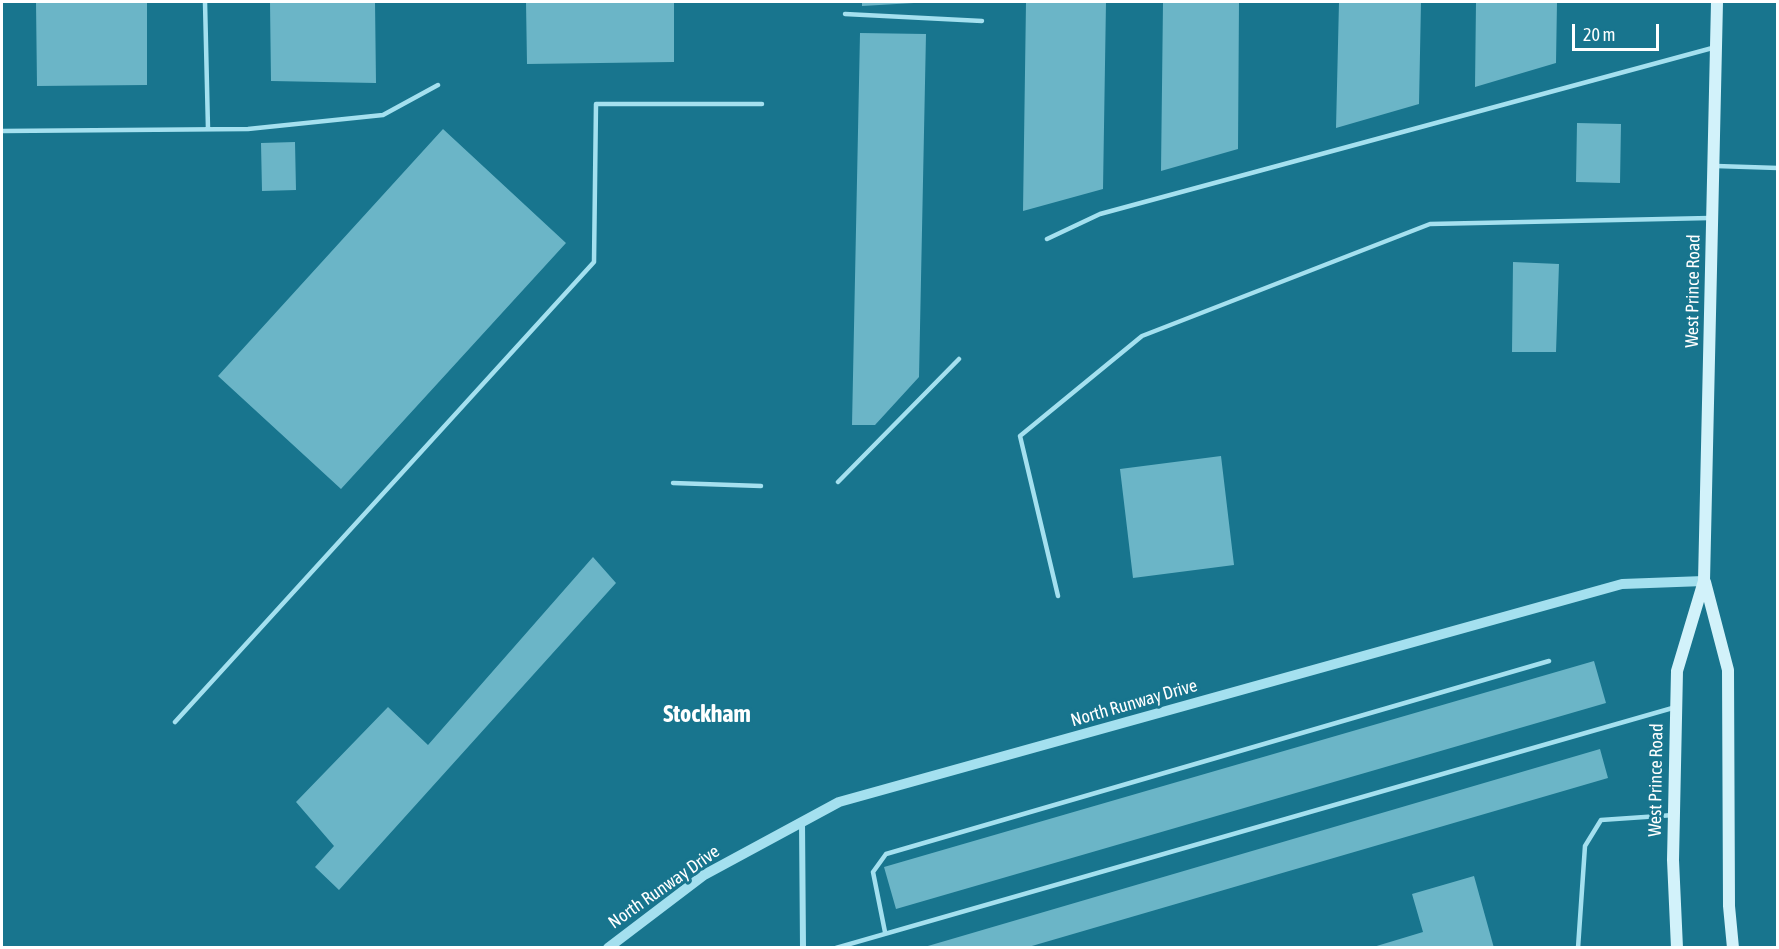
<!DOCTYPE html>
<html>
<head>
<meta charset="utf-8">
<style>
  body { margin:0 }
  #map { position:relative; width:1779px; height:949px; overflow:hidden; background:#18758e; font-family:"Asap Condensed",sans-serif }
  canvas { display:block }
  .frame { position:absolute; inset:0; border:3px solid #fff; pointer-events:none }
  .scale { position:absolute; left:1572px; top:24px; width:87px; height:27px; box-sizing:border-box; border:3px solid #fff; border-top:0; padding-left:8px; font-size:18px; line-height:21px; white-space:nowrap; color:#fff; -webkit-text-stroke:4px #18758e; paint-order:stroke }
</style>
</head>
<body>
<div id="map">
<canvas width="1779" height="949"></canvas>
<div class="frame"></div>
<div class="scale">20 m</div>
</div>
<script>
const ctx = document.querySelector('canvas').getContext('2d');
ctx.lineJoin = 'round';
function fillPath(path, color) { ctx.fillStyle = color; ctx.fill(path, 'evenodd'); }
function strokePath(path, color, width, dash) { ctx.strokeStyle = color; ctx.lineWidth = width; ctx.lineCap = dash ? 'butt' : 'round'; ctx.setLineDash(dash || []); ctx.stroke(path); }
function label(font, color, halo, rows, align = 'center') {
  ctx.font = font + ' "Asap Condensed",sans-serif'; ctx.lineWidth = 6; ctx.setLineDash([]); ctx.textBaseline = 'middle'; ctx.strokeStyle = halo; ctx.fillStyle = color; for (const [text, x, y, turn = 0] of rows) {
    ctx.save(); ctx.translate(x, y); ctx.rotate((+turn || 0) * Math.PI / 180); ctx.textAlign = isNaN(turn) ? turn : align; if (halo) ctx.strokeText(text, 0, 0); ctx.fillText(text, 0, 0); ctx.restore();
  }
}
const building = new Path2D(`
  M 36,2 L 147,2 L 147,85 L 37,86 Z
  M 270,2 L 375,2 L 376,83 L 271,81 Z
  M 526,2 L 674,2 L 674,62 L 527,64 Z
  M 862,2 L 914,2 L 914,3 L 862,6 Z
  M 1026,2 L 1106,2 L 1103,189 L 1023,211 Z
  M 1163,2 L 1239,2 L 1238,149 L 1161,171 Z
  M 1339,2 L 1421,2 L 1419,104 L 1336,128 Z
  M 1476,2 L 1557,2 L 1556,63 L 1475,87 Z
  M 860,33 L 926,34 L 919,377 L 875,425 L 852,425 Z
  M 1577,123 L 1621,124 L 1620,183 L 1576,182 Z
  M 443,129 L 566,243 L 341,489 L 218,376 Z
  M 295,142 L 296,190 L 262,191 L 261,143 Z
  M 1513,262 L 1559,264 L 1556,352 L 1512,352 Z
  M 1221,456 L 1234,565 L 1133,578 L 1120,469 Z
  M 593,557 L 616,583 L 339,890 L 315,867 L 334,846 L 296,802 L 388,707 L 428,745 Z
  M 1594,661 L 1606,703 L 896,909 L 884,867 Z
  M 1600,749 L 1608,778 L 1025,948 L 921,948 Z
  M 1474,876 L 1494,948 L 1370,948 L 1423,932 L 1412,894 Z`);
const service = new Path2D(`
  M 205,2 L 208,129
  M 845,14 L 982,21
  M 2,131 L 248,129 L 383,115 L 438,85
  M 1716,166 L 1778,168
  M 1047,239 L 1100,214 L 1716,47
  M 838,482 L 959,359
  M 673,483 L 761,486
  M 1058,596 L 1020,436 L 1142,336 L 1430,224 L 1710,218
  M 175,722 L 594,262 L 596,104 L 762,104
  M 885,932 L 873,872 L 886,854 L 1549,661
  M 836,948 L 1676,707
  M 1578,948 L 1585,846 L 1601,820 L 1674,815`);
const minor = new Path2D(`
  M 802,822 L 803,948`);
const tertiary = new Path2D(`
  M 608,948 L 704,875 L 839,802 L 1622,584 L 1704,581`);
const secondary = new Path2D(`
  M 1705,582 L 1728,670 L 1729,906 L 1733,948
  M 1677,948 L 1673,860 L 1677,671 L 1704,581 L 1717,2`);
const streetNames = [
  ["West Prince Road",1693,291,-89],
  ["North Runway Drive",1134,703,-16],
  ["West Prince Road",1656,780,-89],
  ["North Runway Drive",664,887,-35]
];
const districtNames = [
  ["Stockham",707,714]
];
fillPath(building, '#6bb5c7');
strokePath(service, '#a4e0ef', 4.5);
strokePath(minor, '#a4e0ef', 6);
strokePath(tertiary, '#a4e0ef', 10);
strokePath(secondary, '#d2f2fa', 12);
label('18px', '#fff', '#18758e', streetNames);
label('bold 24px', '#fff', '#18758e', districtNames);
</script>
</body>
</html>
